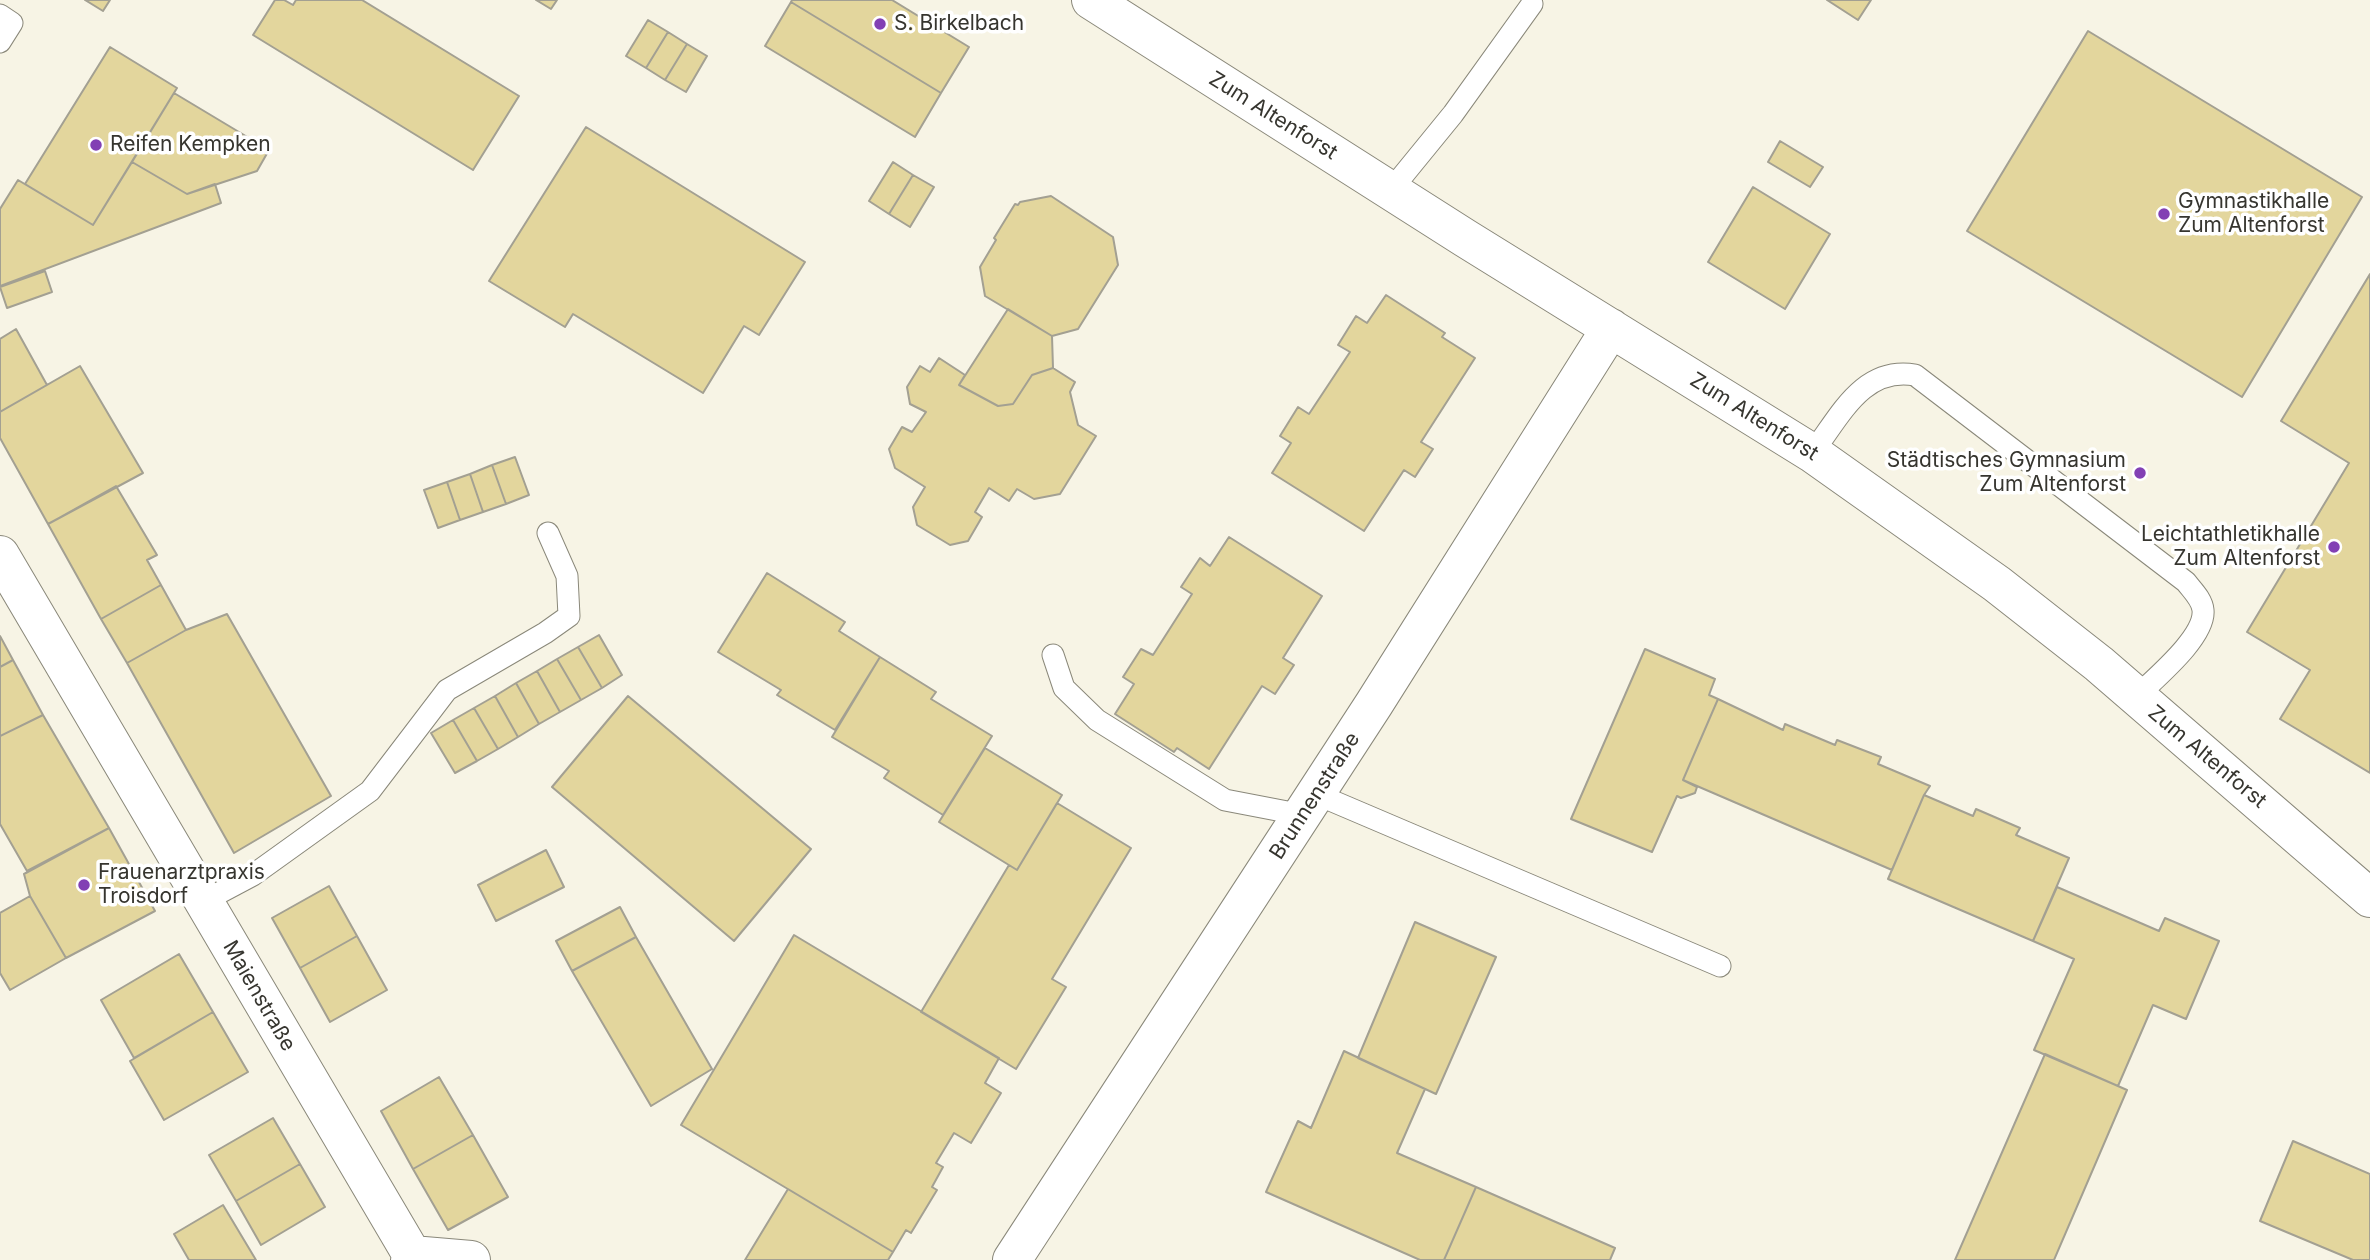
<!DOCTYPE html>
<html>
<head>
<meta charset="utf-8">
<style>
  body { margin:0 }
  canvas { display:block; background:#f7f4e5 }
</style>
</head>
<body>
<canvas width="2370" height="1260"></canvas>
<script>
const ctx = document.querySelector('canvas').getContext('2d');
ctx.lineJoin = 'round';
function fillPath(path, color) { ctx.fillStyle = color; ctx.fill(path, 'evenodd'); }
function strokePath(path, color, width, dash) { ctx.strokeStyle = color; ctx.lineWidth = width; ctx.lineCap = dash ? 'butt' : 'round'; ctx.setLineDash(dash || []); ctx.stroke(path); }
function label(font, color, halo, rows, align = 'center') {
  ctx.font = font + ' Inter,sans-serif'; ctx.lineWidth = 7; ctx.setLineDash([]); ctx.textBaseline = 'middle'; ctx.strokeStyle = halo; ctx.fillStyle = color; for (const [text, x, y, turn = 0] of rows) {
    ctx.save(); ctx.translate(x, y); ctx.rotate((+turn || 0) * Math.PI / 180); ctx.textAlign = isNaN(turn) ? turn : align; if (halo) ctx.strokeText(text, 0, 0); ctx.fillText(text, 0, 0); ctx.restore();
  }
}
const building = new Path2D(`
  M 85,0 L 110,0 L 103,11 Z
  M 275,0 L 284,0 L 293,5 L 296,0 L 362,0 L 519,96 L 473,170 L 253,35 Z
  M 536,0 L 557,0 L 551,9 Z
  M 792,0 L 892,0 L 969,47 L 941,93 L 791,2 Z
  M 1827,0 L 1871,0 L 1858,20 Z
  M 791,2 L 941,93 L 915,137 L 765,46 Z
  M 648,20 L 668,32 L 646,68 L 626,56 Z
  M 2088,31 L 2362,197 L 2242,397 L 1967,231 Z
  M 668,32 L 687,44 L 665,80 L 646,68 Z
  M 687,44 L 707,56 L 686,92 L 665,80 Z
  M 110,47 L 177,88 L 93,225 L 25,184 Z
  M 174,93 L 269,150 L 257,171 L 187,194 L 132,162 Z
  M 586,127 L 805,262 L 759,335 L 744,326 L 703,393 L 573,314 L 565,327 L 489,281 Z
  M 1780,141 L 1823,167 L 1810,187 L 1768,162 Z
  M 132,162 L 187,194 L 215,184 L 221,203 L 0,286 L 0,209 L 18,180 L 93,225 Z
  M 893,162 L 913,175 L 889,214 L 869,201 Z
  M 913,175 L 934,187 L 910,227 L 889,214 Z
  M 1753,187 L 1830,234 L 1785,309 L 1708,262 Z
  M 1051,196 L 1113,237 L 1118,265 L 1078,329 L 1052,336 L 985,296 L 980,267 L 996,240 L 994,238 L 1015,204 L 1018,205 L 1020,202 Z
  M 45,271 L 52,292 L 7,308 L 0,287 Z
  M 2370,274 L 2370,773 L 2280,719 L 2310,670 L 2247,632 L 2349,463 L 2281,421 Z
  M 1386,295 L 1445,333 L 1442,337 L 1475,358 L 1421,442 L 1433,449 L 1415,477 L 1404,470 L 1364,531 L 1272,473 L 1291,443 L 1280,436 L 1298,407 L 1309,414 L 1350,352 L 1338,345 L 1356,316 L 1367,323 Z
  M 1008,309 L 1052,336 L 1053,368 L 1032,375 L 1013,404 L 998,406 L 959,385 Z
  M 16,329 L 47,385 L 0,412 L 0,339 Z
  M 939,358 L 965,375 L 959,385 L 998,406 L 1013,404 L 1032,375 L 1053,368 L 1075,382 L 1070,392 L 1078,425 L 1096,436 L 1060,494 L 1034,499 L 1017,489 L 1009,501 L 989,488 L 975,512 L 982,517 L 968,541 L 950,545 L 917,525 L 913,507 L 925,487 L 895,468 L 889,449 L 902,427 L 912,432 L 926,412 L 910,404 L 907,387 L 920,366 L 930,372 Z
  M 80,366 L 143,473 L 48,524 L 0,438 L 0,412 Z
  M 515,457 L 529,495 L 506,504 L 492,465 Z
  M 492,465 L 506,504 L 483,512 L 470,474 Z
  M 470,474 L 483,512 L 460,520 L 447,482 Z
  M 447,482 L 460,520 L 438,528 L 424,490 Z
  M 116,486 L 157,555 L 147,560 L 161,585 L 101,619 L 48,524 Z
  M 1229,537 L 1322,596 L 1283,658 L 1294,665 L 1275,694 L 1262,686 L 1209,769 L 1177,748 L 1174,752 L 1115,714 L 1134,684 L 1123,677 L 1141,649 L 1153,655 L 1192,594 L 1181,587 L 1200,558 L 1210,566 Z
  M 767,573 L 845,622 L 839,631 L 880,657 L 835,730 L 777,695 L 781,690 L 718,652 Z
  M 161,585 L 186,630 L 127,663 L 101,619 Z
  M 227,614 L 331,796 L 234,853 L 127,663 L 186,630 Z
  M 599,635 L 622,675 L 602,688 L 578,647 Z
  M 0,636 L 13,660 L 0,667 Z
  M 578,647 L 602,688 L 581,700 L 557,659 Z
  M 1645,649 L 1715,679 L 1709,695 L 1718,699 L 1683,780 L 1697,787 L 1695,793 L 1681,798 L 1677,796 L 1652,852 L 1571,819 Z
  M 880,657 L 936,692 L 931,699 L 992,736 L 943,815 L 884,778 L 889,771 L 832,737 Z
  M 557,659 L 581,700 L 560,712 L 537,671 Z
  M 13,660 L 43,715 L 0,736 L 0,667 Z
  M 537,671 L 560,712 L 539,724 L 516,683 Z
  M 516,683 L 539,724 L 518,737 L 495,696 Z
  M 495,696 L 518,737 L 498,749 L 474,708 Z
  M 628,696 L 811,849 L 734,941 L 552,787 Z
  M 1718,699 L 1783,730 L 1785,724 L 1835,745 L 1837,740 L 1881,757 L 1878,764 L 1930,786 L 1924,795 L 1892,870 L 1683,780 Z
  M 474,708 L 498,749 L 477,761 L 453,720 Z
  M 43,715 L 109,828 L 27,871 L 0,824 L 0,736 Z
  M 453,720 L 477,761 L 455,773 L 431,733 Z
  M 985,748 L 1062,795 L 1017,870 L 939,822 Z
  M 1924,795 L 1973,816 L 1976,809 L 2020,828 L 2016,835 L 2069,858 L 2033,941 L 1888,879 Z
  M 1057,803 L 1131,848 L 1052,979 L 1066,987 L 1016,1069 L 921,1012 L 1009,865 L 1017,870 Z
  M 109,828 L 155,911 L 66,958 L 30,896 L 24,874 Z
  M 546,850 L 564,887 L 496,921 L 478,885 Z
  M 329,886 L 357,936 L 300,968 L 272,918 Z
  M 2057,887 L 2159,931 L 2165,918 L 2219,941 L 2186,1019 L 2153,1005 L 2118,1086 L 2034,1050 L 2074,959 L 2033,941 Z
  M 30,896 L 66,958 L 10,990 L 0,973 L 0,913 Z
  M 620,907 L 636,937 L 572,971 L 556,941 Z
  M 1415,922 L 1496,957 L 1436,1094 L 1358,1058 Z
  M 794,935 L 999,1058 L 985,1083 L 1001,1093 L 971,1143 L 954,1133 L 936,1163 L 943,1167 L 932,1187 L 937,1190 L 911,1233 L 906,1230 L 893,1252 L 681,1125 Z
  M 357,936 L 387,990 L 330,1022 L 300,968 Z
  M 636,937 L 712,1069 L 651,1106 L 572,971 Z
  M 179,954 L 213,1012 L 134,1058 L 101,1000 Z
  M 213,1012 L 248,1072 L 164,1120 L 130,1061 Z
  M 1344,1051 L 1425,1089 L 1397,1153 L 1476,1187 L 1444,1260 L 1420,1260 L 1266,1192 L 1298,1121 L 1311,1128 Z
  M 2045,1054 L 2127,1090 L 2097,1160 L 2054,1260 L 1955,1260 Z
  M 439,1077 L 473,1135 L 413,1169 L 381,1111 Z
  M 273,1118 L 300,1164 L 236,1201 L 209,1155 Z
  M 473,1135 L 508,1197 L 448,1230 L 413,1169 Z
  M 2293,1141 L 2370,1174 L 2370,1260 L 2353,1260 L 2260,1221 Z
  M 300,1164 L 325,1207 L 261,1245 L 236,1201 Z
  M 1476,1187 L 1615,1248 L 1610,1260 L 1444,1260 Z
  M 788,1189 L 893,1252 L 888,1260 L 745,1260 Z
  M 223,1205 L 256,1260 L 189,1260 L 174,1234 Z`);
const lane = new Path2D(`
  M 0,15 L 12,23 L 0,42
  M 1391,190 L 1453,114 L 1532,4
  M 1812,453 C 1840,417 1862,366 1915,375 L 2186,582 C 2192,590 2202,599 2203,610 C 2206,637 2154,679 2136,697
  M 1053,655 L 1064,688 L 1097,720 L 1225,800 L 1303,815
  M 1316,794 L 1720,966
  M 204,901 L 253,875 L 370,791 L 447,690 L 545,633 L 569,616 L 567,576 L 548,533`);
const street = new Path2D(`
  M 1091,0 L 1465,238 L 1812,453 L 1997,584 L 2099,664 L 2370,898
  M 0,555 L 412,1255
  M 410,1260 L 412,1255 L 471,1260
  M 1012,1260 L 1374,704 L 1611,328`);
const markers = [
  [880,24,7,"#8240b4"],
  [96,145,7,"#8240b4"],
  [2164,214,7,"#8240b4"],
  [2140,473,7,"#8240b4"],
  [2334,547,7,"#8240b4"],
  [84,885,7,"#8240b4"]
];
const poiNames = [
  ["S. Birkelbach",894,24],
  ["Reifen Kempken",110,145],
  ["Gymnastikhalle",2178,202],
  ["Zum Altenforst",2178,226],
  ["Städtisches Gymnasium",2126,461,"right"],
  ["Zum Altenforst",2126,485,"right"],
  ["Leichtathletikhalle",2320,535,"right"],
  ["Zum Altenforst",2320,559,"right"],
  ["Frauenarztpraxis",98,873],
  ["Troisdorf",98,897]
];
const streetNames = [
  ["Zum Altenforst",1273,116,32],
  ["Zum Altenforst",1754,417,32],
  ["Zum Altenforst",2207,757,40],
  ["Brunnenstraße",1315,796,-57],
  ["Maienstraße",259,996,60]
];
fillPath(building, '#e3d69d');
strokePath(building, '#a3a092', 2);
strokePath(lane, '#8a887a', 23);
strokePath(street, '#8a887a', 40);
strokePath(lane, '#fff', 21);
strokePath(street, '#fff', 38);
for (const [x, y, r, color] of markers) { const dot = new Path2D(); dot.arc(x, y, r, 0, 2 * Math.PI); ctx.fillStyle = color; ctx.fill(dot); strokePath(dot, '#fff', 2.5); }
label('21px', '#36352f', '#fff', poiNames, 'left');
label('21px', '#36352f', '#fff', streetNames);
</script>
</body>
</html>
